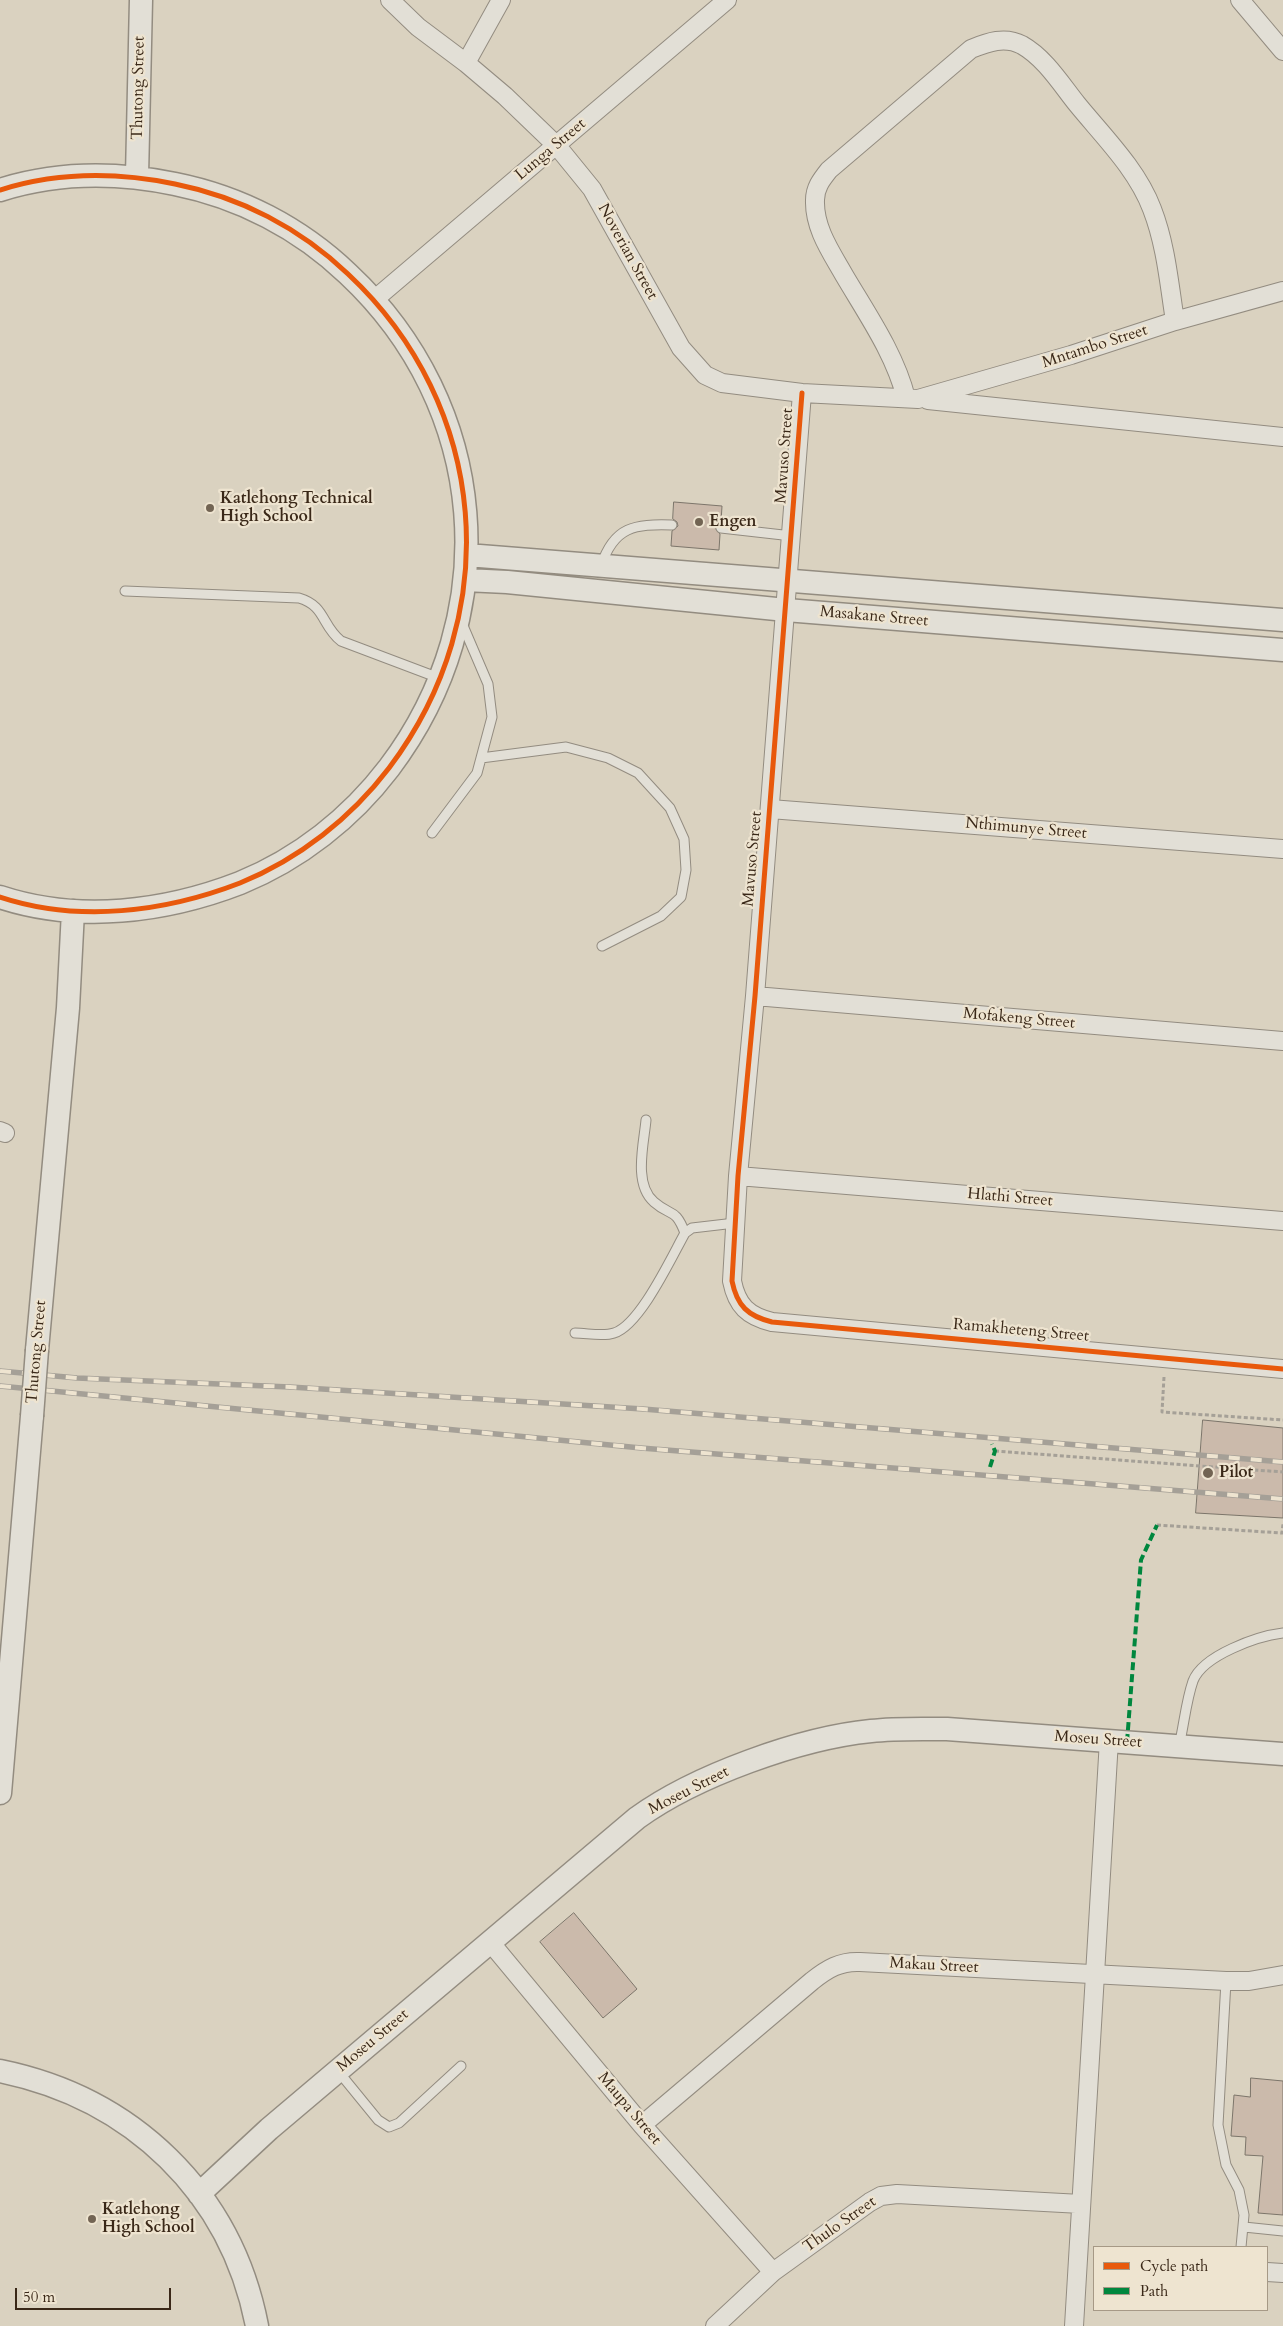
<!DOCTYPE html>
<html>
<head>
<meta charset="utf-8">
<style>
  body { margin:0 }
  #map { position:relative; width:1283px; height:2326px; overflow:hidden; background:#dad2c0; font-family:Cardo,serif }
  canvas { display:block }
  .legend { position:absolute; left:1093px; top:2246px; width:175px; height:65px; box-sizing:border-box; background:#eee4d0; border:1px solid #a69986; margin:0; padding:6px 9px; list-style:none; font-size:15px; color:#3a2818 }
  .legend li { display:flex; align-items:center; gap:10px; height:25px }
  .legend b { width:25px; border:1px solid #a69986 }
  .scale { position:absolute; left:15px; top:2288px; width:156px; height:22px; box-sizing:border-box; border:2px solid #3a2818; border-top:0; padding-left:6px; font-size:15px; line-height:18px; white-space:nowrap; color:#3a2818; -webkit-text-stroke:4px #eee4d0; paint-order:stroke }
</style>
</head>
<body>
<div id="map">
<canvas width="1283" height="2326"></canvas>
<ul class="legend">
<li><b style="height:6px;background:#e8590c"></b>Cycle path</li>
<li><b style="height:6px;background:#00873e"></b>Path</li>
</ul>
<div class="scale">50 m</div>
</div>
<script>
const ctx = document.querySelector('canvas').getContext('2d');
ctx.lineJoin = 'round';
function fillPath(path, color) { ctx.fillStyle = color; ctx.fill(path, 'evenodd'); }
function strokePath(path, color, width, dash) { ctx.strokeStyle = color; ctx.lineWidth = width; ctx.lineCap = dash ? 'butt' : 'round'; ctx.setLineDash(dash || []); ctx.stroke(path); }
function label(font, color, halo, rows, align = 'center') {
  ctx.font = font + ' Cardo,serif'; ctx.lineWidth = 4.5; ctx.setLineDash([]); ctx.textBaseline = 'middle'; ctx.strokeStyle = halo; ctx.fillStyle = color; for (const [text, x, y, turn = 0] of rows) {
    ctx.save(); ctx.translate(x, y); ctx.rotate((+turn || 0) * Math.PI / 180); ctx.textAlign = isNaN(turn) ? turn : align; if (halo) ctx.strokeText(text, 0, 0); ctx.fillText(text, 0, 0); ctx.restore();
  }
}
const building = new Path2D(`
  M 674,502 L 722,506 L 721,522 L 716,524 L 715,528 L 720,534 L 719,550 L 671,546 L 672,531 L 678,526 L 677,522 L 673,519 Z
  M 1203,1420 L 1283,1428 L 1283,1518 L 1196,1513 Z
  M 574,1913 L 637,1989 L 603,2018 L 540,1942 Z
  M 1251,2078 L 1283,2081 L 1283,2215 L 1258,2213 L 1263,2156 L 1245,2155 L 1246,2137 L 1231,2136 L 1234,2095 L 1250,2097 Z`);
const path = new Path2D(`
  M 1164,1377 L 1162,1412 L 1283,1420
  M 995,1451 L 1283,1472
  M 1157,1525 L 1282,1533 L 1283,1524`);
const service = new Path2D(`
  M 721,528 L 792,536
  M 601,566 C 614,526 635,524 672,525
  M 125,591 L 299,598 C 326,606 321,625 341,641 L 439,678
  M 481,758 L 566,747 L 608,758 L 638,773 L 670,808 L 684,839 L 686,870 L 681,897 L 661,916 L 602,946
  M 432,833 L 477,773 L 492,717 L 488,684 L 461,621
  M 646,1120 C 644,1143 633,1184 654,1202 C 671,1217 675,1207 685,1233
  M 575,1333 C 587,1333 603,1337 614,1333 C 640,1325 671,1258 685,1233 L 692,1228 L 735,1223
  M 1179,1746 C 1184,1725 1186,1701 1193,1681 C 1203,1655 1258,1636 1283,1633
  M 1226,1981 L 1218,2125 L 1226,2165 L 1239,2190 L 1244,2215 L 1241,2247
  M 338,2071 L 378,2120 L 389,2127 L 399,2123 L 461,2066
  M 1244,2227 L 1283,2231`);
const minor = new Path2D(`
  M 390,0 L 418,27 L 466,63 L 505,96 L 557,146 L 592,189 L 681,348 L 705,375 L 722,383 L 802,393 L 918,399 L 1071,355 L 1175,321 L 1283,291
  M 1240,0 L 1283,51
  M 466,63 L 501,0
  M 375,299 L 727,0
  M 802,393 L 755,996 L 738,1176 L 732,1281 C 737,1306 748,1316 772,1322 L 1283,1369
  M 906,398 C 895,354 867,314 844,275 C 831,252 814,228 815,200 C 815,188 821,180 829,170 L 971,49 C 988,42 1005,36 1022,45 C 1045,58 1061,84 1077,104 C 1103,136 1137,169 1152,209 C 1166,245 1169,283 1175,321
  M 928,400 L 1283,437
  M 770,809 L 1283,849
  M 755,996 L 1283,1041
  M 0,1131 L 5,1133
  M 738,1176 L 1283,1221
  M 490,1942 L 642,2125 L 773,2272
  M 642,2125 L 812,1981 C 827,1969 840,1961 860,1962 L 1226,1981 L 1249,1981 L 1283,1975
  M 1267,2272 L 1283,2273
  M 715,2326 L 773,2272 L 870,2202 L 881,2196 L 897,2194 L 1081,2204
  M 1074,2326 L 1109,1740`);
const tertiary = new Path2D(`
  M 137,176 L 141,0
  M 0,190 C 57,172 117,172 175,184 C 240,197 300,228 348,274 C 489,406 506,613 389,768 C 351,818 299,859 240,883 C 165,912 79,923 0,897
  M 467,555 L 1283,620
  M 465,580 L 507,582 L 786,610 L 1283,650
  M 37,1350 L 68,1008 L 73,911
  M 0,1793 L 32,1416
  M 0,2071 C 132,2098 231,2192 257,2326
  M 199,2194 L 269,2129 L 637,1818 C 695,1776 800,1738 871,1731 C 896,1728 922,1729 947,1729 L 1283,1754`);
const rail = new Path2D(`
  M 0,1371 L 77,1378 L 290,1387 L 643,1409 L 1283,1462
  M 0,1386 L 641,1448 L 1283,1499`);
const tertiaryBridge = new Path2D(`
  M 32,1416 L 37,1350`);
const quiet = new Path2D(`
  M 990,1467 L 995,1451 L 992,1444
  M 1127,1742 L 1141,1560 L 1157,1525`);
const cycleway = new Path2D(`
  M 0,190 C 57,172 117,172 175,184 C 240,197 300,228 348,274 C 489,406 506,613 389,768 C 351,818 299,859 240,883 C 165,912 79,923 0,897
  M 802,393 L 755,996 L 738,1176 L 732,1281 C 737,1306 748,1316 772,1322 L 1283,1369`);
const markers = [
  [210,508,5,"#726453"],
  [699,522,5,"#726453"],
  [1208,1473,6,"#726453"],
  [92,2219,5,"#726453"]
];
const streetNames = [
  ["Thutong Street",139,88,-89],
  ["Lunga Street",551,150,-40],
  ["Noverian Street",627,252,61],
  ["Mntambo Street",1095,347,-18],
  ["Mavuso Street",785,456,-86],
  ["Masakane Street",874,617,5],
  ["Nthimunye Street",1026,829,5],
  ["Mavuso Street",753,859,-85],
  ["Mofakeng Street",1019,1019,5],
  ["Hlathi Street",1010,1198,5],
  ["Ramakheteng Street",1021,1331,5],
  ["Thutong Street",37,1352,-85],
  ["Moseu Street",1098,1740,4],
  ["Moseu Street",689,1791,-27],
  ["Makau Street",934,1966,3],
  ["Moseu Street",373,2041,-40],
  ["Maupa Street",629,2109,50],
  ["Thulo Street",840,2225,-35]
];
const poiNames = [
  ["Katlehong Technical",220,499],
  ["High School",220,517],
  ["Engen",709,522],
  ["Pilot",1219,1473],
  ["Katlehong",102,2210],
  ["High School",102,2228]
];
fillPath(building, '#cbbaab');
strokePath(building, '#7c756a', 1);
strokePath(service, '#938c80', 11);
strokePath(minor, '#938c80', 20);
strokePath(tertiary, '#938c80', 25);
strokePath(path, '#a5a097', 3, [4, 2.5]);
strokePath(service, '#e2dfd6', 9);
strokePath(minor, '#e2dfd6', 18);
strokePath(tertiary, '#e2dfd6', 22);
strokePath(rail, '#a5a097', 5.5);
strokePath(rail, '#eee4d0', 4, [11]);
strokePath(tertiaryBridge, '#938c80', 25, []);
strokePath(tertiaryBridge, '#e2dfd6', 22);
strokePath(quiet, '#00873e', 4, [8, 4]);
strokePath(cycleway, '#e8590c', 5);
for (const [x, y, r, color] of markers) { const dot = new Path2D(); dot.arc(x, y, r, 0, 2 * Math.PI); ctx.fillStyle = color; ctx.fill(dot); strokePath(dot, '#eee4d0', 2); }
label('16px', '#3a2818', '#eee4d0', streetNames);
label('bold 16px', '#3a2818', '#eee4d0', poiNames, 'left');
</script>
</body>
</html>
